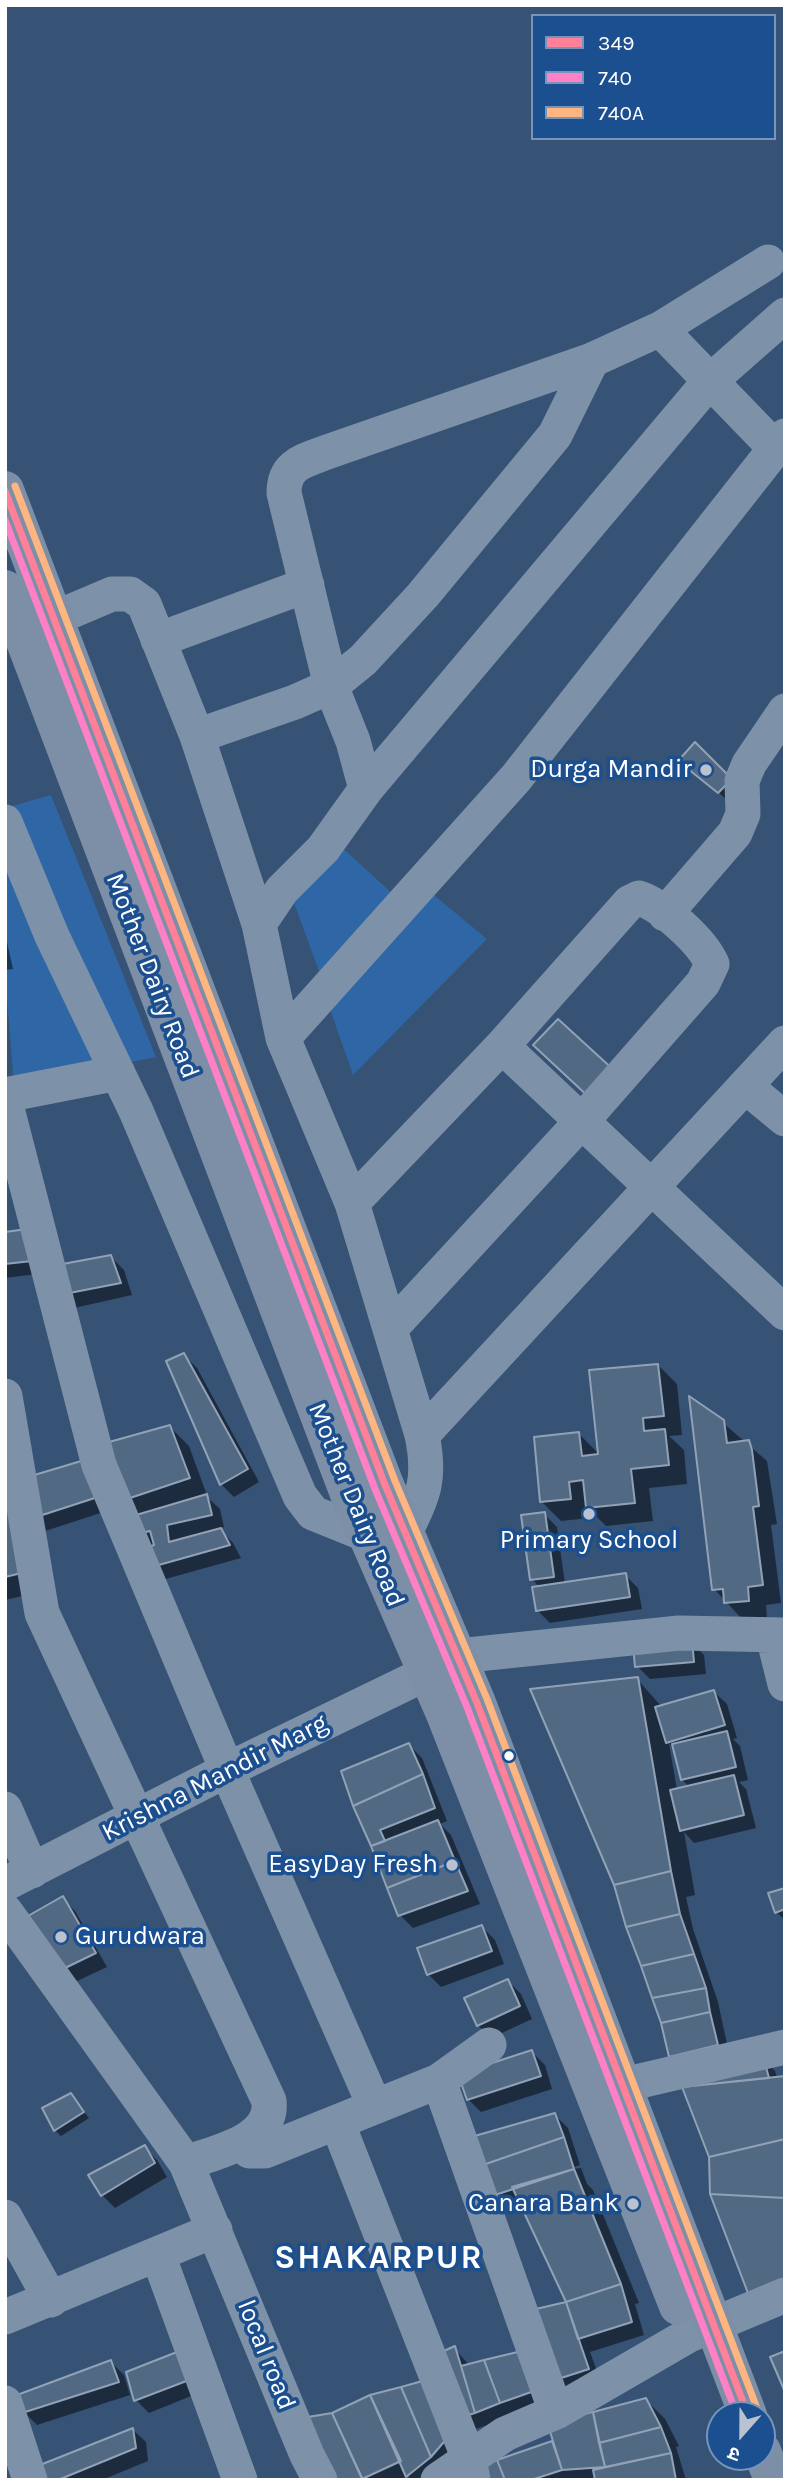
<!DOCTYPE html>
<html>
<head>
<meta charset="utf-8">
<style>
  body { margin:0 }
  #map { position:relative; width:790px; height:2485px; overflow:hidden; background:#365274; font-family:Karla,"Noto Sans Devanagari",sans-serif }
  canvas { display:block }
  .frame { position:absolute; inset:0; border:7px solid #fff; pointer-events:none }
  .legend { position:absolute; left:531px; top:14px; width:245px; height:126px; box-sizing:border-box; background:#1b4f8f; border:2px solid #7695bc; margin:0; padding:9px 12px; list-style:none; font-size:21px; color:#fff }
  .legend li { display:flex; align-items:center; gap:14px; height:35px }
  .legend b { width:35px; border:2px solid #7695bc }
  .north { position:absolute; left:706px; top:2401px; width:70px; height:70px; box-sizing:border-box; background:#1b4f8f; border:2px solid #7695bc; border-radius:50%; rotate:201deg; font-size:19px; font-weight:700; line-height:28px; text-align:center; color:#fff }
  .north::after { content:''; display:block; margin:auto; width:24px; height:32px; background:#b9c2ce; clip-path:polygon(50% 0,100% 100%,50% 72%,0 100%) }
</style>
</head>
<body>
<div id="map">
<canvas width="790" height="2485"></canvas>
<div class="frame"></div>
<ul class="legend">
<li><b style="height:9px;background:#ff8098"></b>349</li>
<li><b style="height:9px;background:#ff80c5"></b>740</li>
<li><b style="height:9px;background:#ffb580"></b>740A</li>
</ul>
<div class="north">उ</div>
</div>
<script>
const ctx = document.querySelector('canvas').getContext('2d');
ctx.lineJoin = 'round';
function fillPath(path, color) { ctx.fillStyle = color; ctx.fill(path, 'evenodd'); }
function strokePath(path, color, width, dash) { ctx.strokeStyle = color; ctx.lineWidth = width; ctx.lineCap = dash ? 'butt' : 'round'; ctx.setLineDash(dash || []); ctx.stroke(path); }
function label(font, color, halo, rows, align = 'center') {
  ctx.font = font + ' Karla,sans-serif'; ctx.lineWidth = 7; ctx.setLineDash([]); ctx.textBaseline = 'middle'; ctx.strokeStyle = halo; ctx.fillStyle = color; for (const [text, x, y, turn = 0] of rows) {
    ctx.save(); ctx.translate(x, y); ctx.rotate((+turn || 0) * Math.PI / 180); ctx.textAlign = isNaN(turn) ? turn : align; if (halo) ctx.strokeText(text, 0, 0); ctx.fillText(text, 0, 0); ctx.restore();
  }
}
const green = new Path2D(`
  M 51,795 L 156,1057 L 14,1086 L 5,974 L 5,808 Z
  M 335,841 L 395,896 L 323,982 L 291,895 Z
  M 428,890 L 487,939 L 353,1075 L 326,998 Z`);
const shadow = new Path2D(`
  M 681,761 L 743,793 L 732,804 Z
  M 5,933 L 13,969 L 5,970 Z
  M 5,1234 L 44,1273 L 5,1278 Z
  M 111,1257 L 124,1270 L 132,1295 L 74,1308 L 54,1267 Z
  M 184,1355 L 197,1368 L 259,1482 L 234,1497 L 221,1484 Z
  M 658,1365 L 677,1384 L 682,1435 L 669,1436 L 684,1450 L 687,1484 L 649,1488 L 653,1521 L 606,1526 L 588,1508 L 589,1518 L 561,1521 L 542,1502 L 579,1434 L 600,1455 Z
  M 722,1422 L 767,1461 L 777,1524 L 771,1525 L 781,1603 L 766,1605 L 767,1619 L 745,1622 L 714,1589 Z
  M 170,1427 L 189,1446 L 208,1498 L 220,1509 L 224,1527 L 219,1528 L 233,1543 L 241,1558 L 162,1580 L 123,1500 Z
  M 88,1461 L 113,1509 L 45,1531 L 48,1590 L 5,1600 L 5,1496 Z
  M 544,1514 L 557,1527 L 565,1584 L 625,1575 L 638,1588 L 642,1609 L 550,1623 L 537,1610 L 540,1588 L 532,1579 Z
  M 691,1642 L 704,1655 L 706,1674 L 650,1679 L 637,1666 Z
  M 637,1679 L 662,1707 L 714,1692 L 727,1704 L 737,1738 L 733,1739 L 740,1746 L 748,1780 L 739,1782 L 746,1789 L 756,1828 L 694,1843 L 684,1832 L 695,1895 L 686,1897 L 693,1929 L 718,2002 L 730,2058 L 663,2023 L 616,1885 ZM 669,1743 L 675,1750 L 682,1780 L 690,1787 L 677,1790 Z
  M 409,1745 L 422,1758 L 447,1821 L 440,1824 L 451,1835 L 480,1904 L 413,1928 L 400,1915 L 355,1805 Z
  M 785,1889 L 785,1920 L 776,1912 Z
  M 62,1898 L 75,1911 L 107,1967 L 75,1982 L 62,1969 Z
  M 482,1927 L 495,1940 L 504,1964 L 441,1987 L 428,1974 Z
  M 508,1981 L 521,1994 L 532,2019 L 491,2038 L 478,2025 Z
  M 532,2052 L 545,2065 L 552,2089 L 481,2112 L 468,2099 Z
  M 762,2058 L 775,2071 L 777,2078 L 785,2313 Z
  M 71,2095 L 89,2118 L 61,2136 L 55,2130 Z
  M 555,2115 L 568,2128 L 580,2165 L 565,2170 L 581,2168 L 587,2184 L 593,2190 L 639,2303 L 635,2304 L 644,2335 L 590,2352 L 601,2382 L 567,2393 L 529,2312 L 568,2301 L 521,2203 L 500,2210 L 487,2197 Z
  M 144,2147 L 157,2160 L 167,2177 L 115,2208 L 102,2195 Z
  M 454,2348 L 469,2365 L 525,2352 L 549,2403 L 473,2430 Z
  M 182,2352 L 201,2392 L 149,2413 L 136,2400 Z
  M 111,2362 L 124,2375 L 130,2395 L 37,2425 L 24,2412 Z
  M 371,2397 L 461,2450 L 431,2480 L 412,2480 L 408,2476 L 400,2480 L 333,2480 L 333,2415 Z
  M 646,2400 L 665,2419 L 679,2446 L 676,2447 L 686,2480 L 482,2480 L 499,2461 L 554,2442 Z
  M 133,2430 L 146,2442 L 148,2461 L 102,2480 L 40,2480 Z`);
const building = new Path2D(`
  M 695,742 L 732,779 L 718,793 L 678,761 Z
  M 558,1019 L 617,1073 L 592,1100 L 533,1045 Z
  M 27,1229 L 32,1261 L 5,1264 L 5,1232 Z
  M 111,1255 L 121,1283 L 59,1295 L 52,1266 Z
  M 184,1353 L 248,1469 L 220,1485 L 166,1361 Z
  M 658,1364 L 664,1416 L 643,1418 L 644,1431 L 665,1429 L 669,1465 L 631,1469 L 635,1503 L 586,1508 L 583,1480 L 569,1482 L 571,1499 L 540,1502 L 534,1437 L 579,1432 L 582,1456 L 598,1454 L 589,1370 Z
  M 689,1396 L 724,1420 L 727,1443 L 749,1440 L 752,1450 L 759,1506 L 753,1507 L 763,1585 L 748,1587 L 749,1601 L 724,1603 L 723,1589 L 712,1590 Z
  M 170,1425 L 190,1478 L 121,1501 L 102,1444 Z
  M 88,1459 L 101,1496 L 30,1519 L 21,1479 Z
  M 5,1494 L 30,1571 L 5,1577 Z
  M 207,1494 L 212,1515 L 167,1525 L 169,1542 L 221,1528 L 230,1545 L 148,1568 L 140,1549 L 154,1545 L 150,1531 L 133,1535 L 126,1518 Z
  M 545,1512 L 554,1577 L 530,1580 L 521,1515 Z
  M 626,1573 L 630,1597 L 536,1611 L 532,1587 Z
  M 692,1640 L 694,1662 L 635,1667 L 633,1646 Z
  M 638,1677 L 671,1871 L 614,1885 L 530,1689 Z
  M 714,1690 L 725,1725 L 666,1743 L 655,1707 Z
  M 727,1731 L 736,1767 L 681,1780 L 672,1744 Z
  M 409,1743 L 423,1774 L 353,1806 L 341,1771 Z
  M 423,1774 L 435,1808 L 380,1830 L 385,1841 L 371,1846 L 353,1806 Z
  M 734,1775 L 744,1815 L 680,1831 L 670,1790 Z
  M 438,1820 L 455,1861 L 387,1888 L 371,1846 Z
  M 455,1861 L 468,1891 L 398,1916 L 387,1888 Z
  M 671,1871 L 680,1914 L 626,1927 L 614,1885 Z
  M 785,1888 L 785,1909 L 775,1913 L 768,1893 Z
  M 63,1896 L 96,1953 L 61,1970 L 21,1920 Z
  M 680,1914 L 694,1954 L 641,1966 L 626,1927 Z
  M 482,1925 L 492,1951 L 427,1975 L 417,1948 Z
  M 694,1954 L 706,1988 L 652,1998 L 641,1966 Z
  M 508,1979 L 520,2006 L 477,2026 L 464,1998 Z
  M 706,1988 L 710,2012 L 661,2023 L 652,1998 Z
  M 710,2012 L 718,2045 L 669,2057 L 661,2023 Z
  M 532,2050 L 541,2076 L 467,2100 L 458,2074 Z
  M 763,2056 L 769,2078 L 682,2087 Z
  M 785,2076 L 785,2139 L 709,2157 L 682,2087 Z
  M 71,2093 L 84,2112 L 54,2131 L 42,2108 Z
  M 555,2113 L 564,2137 L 477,2167 L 471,2137 Z
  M 564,2137 L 574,2169 L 486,2198 L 477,2167 Z
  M 785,2139 L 785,2198 L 710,2194 L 709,2157 Z
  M 145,2145 L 155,2163 L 101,2196 L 88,2175 Z
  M 574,2169 L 621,2284 L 566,2302 L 512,2187 Z
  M 710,2194 L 785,2198 L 785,2285 L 751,2301 Z
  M 621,2284 L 632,2322 L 578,2339 L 566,2302 Z
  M 566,2302 L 589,2369 L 552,2381 L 527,2311 Z
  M 455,2346 L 475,2413 L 459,2418 L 437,2354 Z
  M 182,2350 L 189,2380 L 134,2401 L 126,2372 Z
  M 526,2350 L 537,2390 L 500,2403 L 484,2360 Z
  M 785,2351 L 785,2392 L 770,2357 Z
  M 111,2360 L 119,2382 L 22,2413 L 17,2395 Z
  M 484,2360 L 500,2403 L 475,2413 L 461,2366 Z
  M 426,2380 L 449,2436 L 431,2457 L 401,2387 Z
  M 401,2387 L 431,2457 L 406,2477 L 370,2395 Z
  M 370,2395 L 401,2461 L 362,2479 L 332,2413 Z
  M 646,2398 L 661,2427 L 599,2443 L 593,2412 Z
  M 593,2412 L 605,2467 L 562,2470 L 547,2422 Z
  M 332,2413 L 363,2480 L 331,2480 L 302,2418 Z
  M 661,2427 L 671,2453 L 605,2467 L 599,2443 Z
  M 133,2428 L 136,2448 L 58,2480 L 38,2480 L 35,2467 Z
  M 552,2441 L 562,2470 L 531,2480 L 505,2480 L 497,2460 Z
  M 671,2453 L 676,2480 L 595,2480 L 593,2470 Z
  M 497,2460 L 505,2480 L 480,2480 L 477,2467 Z`);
const minor = new Path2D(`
  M 660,329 L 775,448
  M 27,630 L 112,594 L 130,594 L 144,604 L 197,736 L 259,924 L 283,1038 L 352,1203 L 422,1435 C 431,1478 424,1496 404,1534
  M 158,640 L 307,585
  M 197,736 L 295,702 L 331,686 L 363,660 L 423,595 L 555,435 L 592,360
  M 366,789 L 353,741 L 331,686 L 284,493 C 284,464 304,461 327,452 L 592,360 L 660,329 L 768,262
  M 5,822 L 52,936 L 136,1111 L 300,1496 L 313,1513 L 365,1534
  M 665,914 L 735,833 L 743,814 L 742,781 L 749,764 L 785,711
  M 259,924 L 282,890 L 323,849 L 366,789 L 708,383 L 785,315
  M 283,1038 L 516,778 L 785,436
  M 502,1046 L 785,1313
  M 745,1086 L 785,1119
  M 5,1095 L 118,1073
  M 5,1101 L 99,1465 L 227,1770 L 375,2107
  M 352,1203 L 502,1046 L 629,903 L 639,898 C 663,906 702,941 712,964 L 703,983 L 582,1121 L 391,1328
  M 5,1396 L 42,1613 L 269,2101 C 274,2141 215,2152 186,2163
  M 422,1435 L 785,1043
  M 773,1636 L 785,1684
  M 458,1656 L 679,1633 L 785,1635
  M 5,1809 L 32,1871
  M 5,1884 L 227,1770 L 425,1674
  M 5,1911 L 186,2163 L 307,2455 L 320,2480
  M 439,2081 L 556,2412
  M 623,2085 L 785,2047
  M 337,2122 L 469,2459 L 473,2480
  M 241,2143 L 249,2151 L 265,2151 L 439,2081 L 489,2045
  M 5,2217 L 51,2300
  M 158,2255 L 240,2480
  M 5,2317 L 215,2230
  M 5,2403 L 30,2480
  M 438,2480 L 505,2434 L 556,2412 L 689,2335 L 785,2295`);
const major = new Path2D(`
  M 385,1485 L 477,1703 L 748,2415
  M 349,1494 L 445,1714 L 678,2306
  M 762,2451 L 773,2480`);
const majorBridge = new Path2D(`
  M 5,490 L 385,1485
  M 5,589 L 349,1494`);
const bus1 = new Path2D(`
  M 5,491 L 385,1485 L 477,1703 L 748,2415`);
const bus2 = new Path2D(`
  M 5,520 L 375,1489 L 467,1707 L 737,2415`);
const bus3 = new Path2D(`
  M 15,486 L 395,1481 L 487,1699 L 758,2411`);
const markers = [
  [706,770,7,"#b9c2ce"],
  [589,1514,7,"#b9c2ce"],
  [509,1756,6,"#fff"],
  [452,1865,7,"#b9c2ce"],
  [61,1937,7,"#b9c2ce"],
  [633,2204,7,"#b9c2ce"]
];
const poiNames = [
  ["Durga Mandir",692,770],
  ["Primary School",589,1541,"center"],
  ["EasyDay Fresh",438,1865],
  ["Gurudwara",75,1937,"left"],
  ["Canara Bank",619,2204]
];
const streetNames = [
  ["Mother Dairy Road",152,976,69],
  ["Mother Dairy Road",356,1505,68],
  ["Krishna Mandir Marg",215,1778,-27],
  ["local road",266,2355,68]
];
const districtNames = [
  ["SHAKARPUR",379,2259]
];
fillPath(green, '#2f66a5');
fillPath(shadow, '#0007');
fillPath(building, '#526984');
strokePath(building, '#92a2b6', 2);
strokePath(minor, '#7d92a8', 35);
strokePath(major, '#7d8ea7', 38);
strokePath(majorBridge, '#7d8ea7', 38);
strokePath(bus1, '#ff8098', 7);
strokePath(bus2, '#ff80c5', 7);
strokePath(bus3, '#ffb580', 7);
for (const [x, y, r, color] of markers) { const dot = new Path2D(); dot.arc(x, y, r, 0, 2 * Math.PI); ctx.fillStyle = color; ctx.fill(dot); strokePath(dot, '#1b4f8f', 2.5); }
label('26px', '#fff', '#1b4f8f', poiNames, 'right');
label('26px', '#fff', '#1b4f8f', streetNames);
ctx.letterSpacing = '2px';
label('bold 33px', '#fff', '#1b4f8f', districtNames);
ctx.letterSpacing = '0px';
</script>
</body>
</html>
